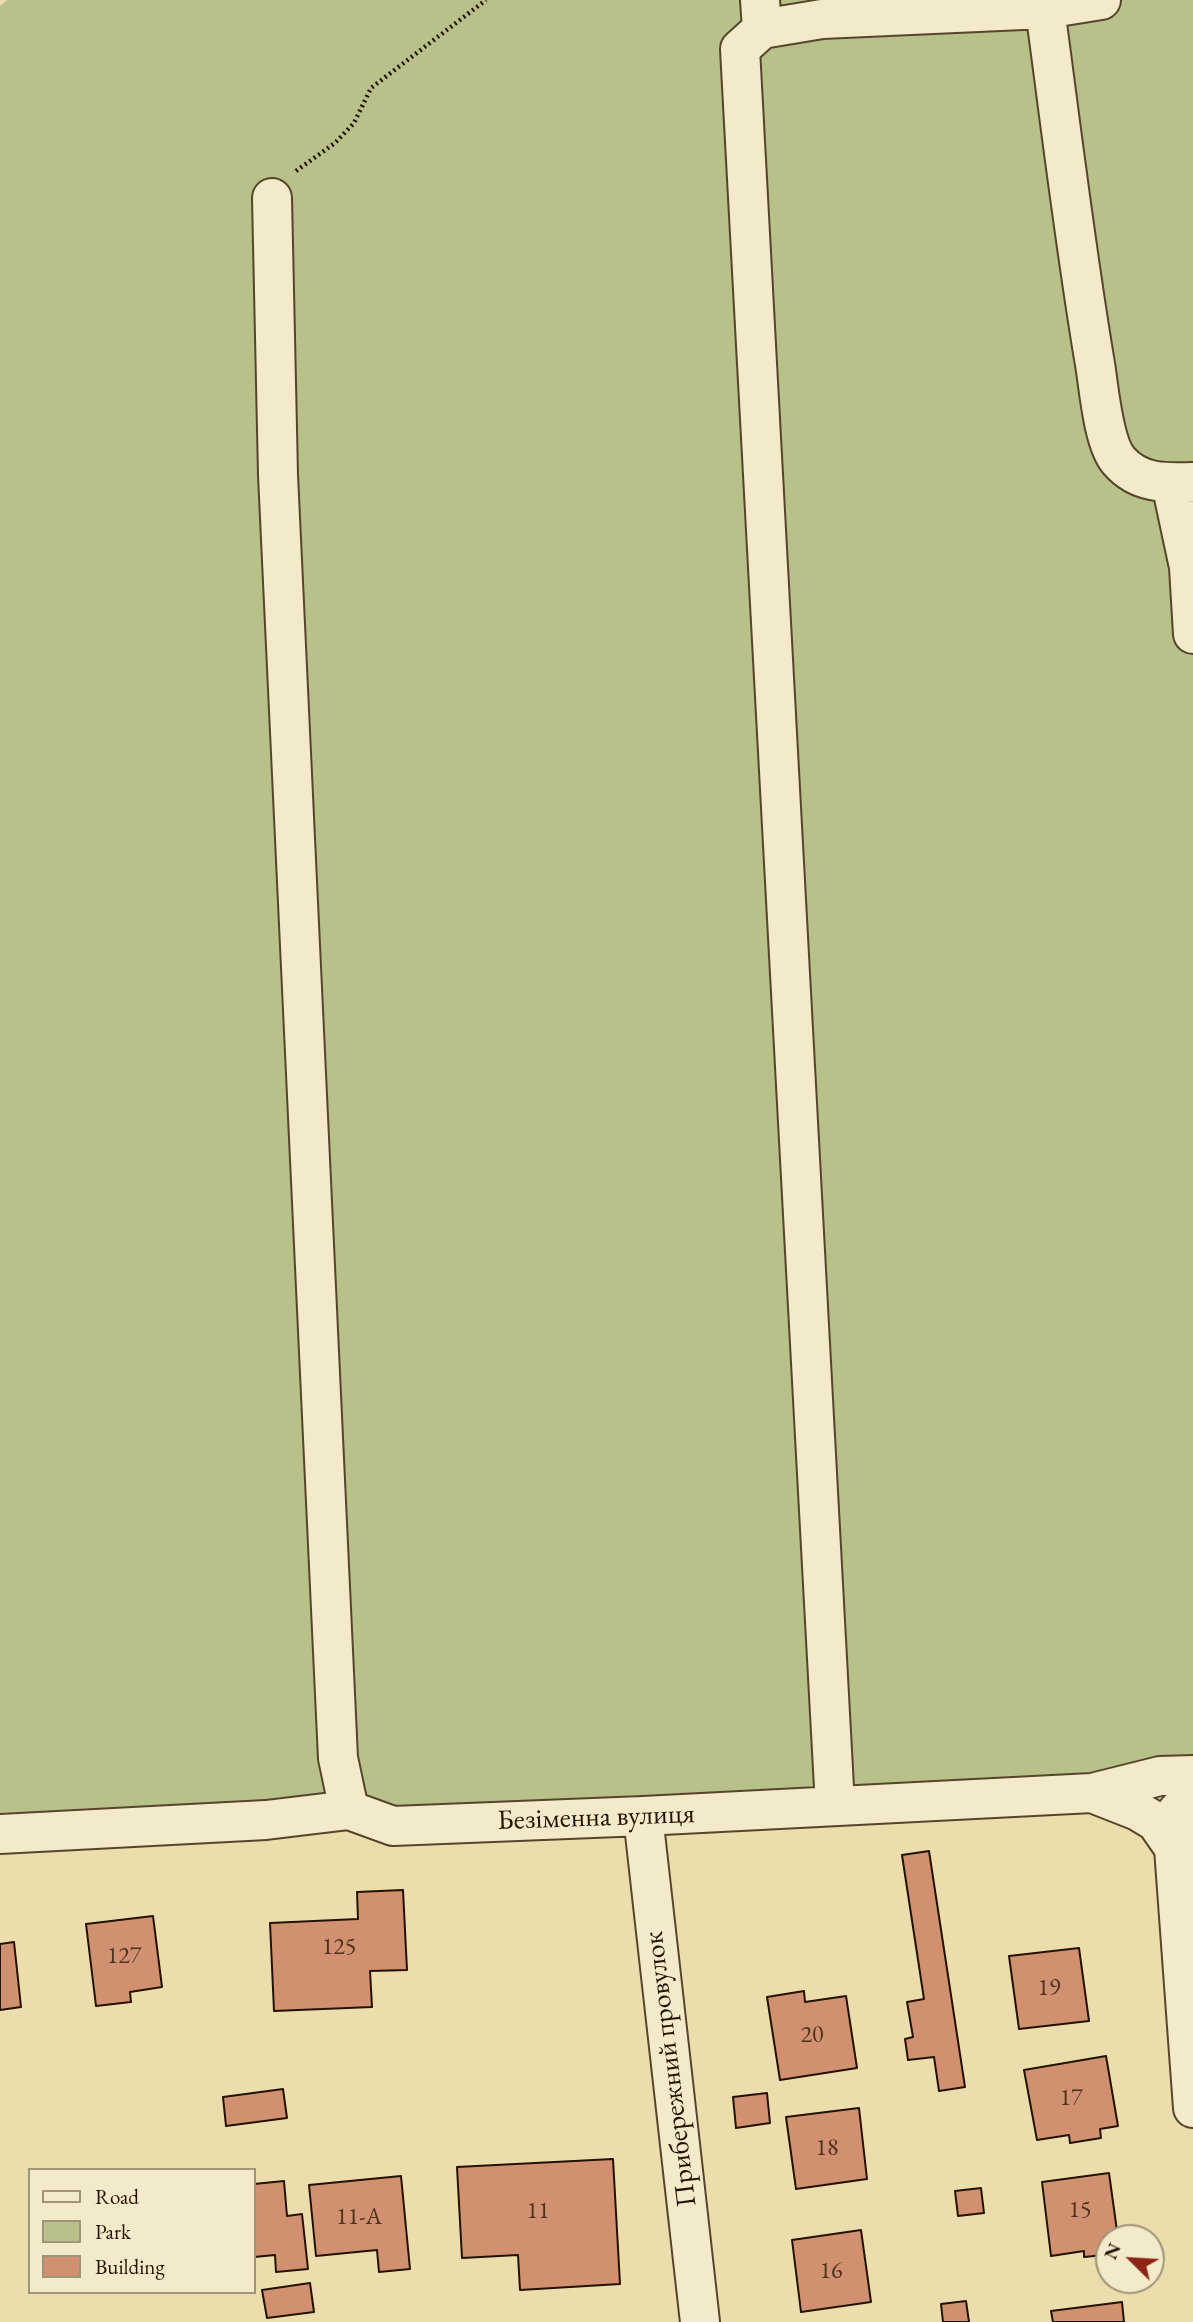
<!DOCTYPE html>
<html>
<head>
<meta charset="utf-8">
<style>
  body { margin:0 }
  #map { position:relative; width:1193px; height:2322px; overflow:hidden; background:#ebdeac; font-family:"EB Garamond",serif }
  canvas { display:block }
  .legend { position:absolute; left:28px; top:2168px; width:228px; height:126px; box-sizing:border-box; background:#f2eac9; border:2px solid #a09479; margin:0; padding:9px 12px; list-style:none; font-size:21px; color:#241201 }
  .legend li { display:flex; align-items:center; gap:14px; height:35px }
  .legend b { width:35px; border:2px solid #a09479 }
  .north { position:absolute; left:1095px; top:2224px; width:70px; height:70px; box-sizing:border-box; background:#f2eac9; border:2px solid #a09479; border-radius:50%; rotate:294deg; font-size:19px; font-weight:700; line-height:28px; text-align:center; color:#241201 }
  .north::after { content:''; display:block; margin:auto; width:24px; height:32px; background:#8f2418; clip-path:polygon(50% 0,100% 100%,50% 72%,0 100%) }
</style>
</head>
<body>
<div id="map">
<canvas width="1193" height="2322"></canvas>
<ul class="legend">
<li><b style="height:9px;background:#f2eac9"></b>Road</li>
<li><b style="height:19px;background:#b7c189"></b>Park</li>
<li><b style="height:19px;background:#d19170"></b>Building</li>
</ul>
<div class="north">N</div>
</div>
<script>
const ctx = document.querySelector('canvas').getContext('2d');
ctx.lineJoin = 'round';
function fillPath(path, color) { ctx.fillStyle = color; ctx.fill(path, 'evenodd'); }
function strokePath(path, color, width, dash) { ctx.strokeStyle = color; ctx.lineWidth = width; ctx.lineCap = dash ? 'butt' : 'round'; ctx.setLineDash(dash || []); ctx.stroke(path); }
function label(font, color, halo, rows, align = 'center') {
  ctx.font = font + ' "EB Garamond",serif'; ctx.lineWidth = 5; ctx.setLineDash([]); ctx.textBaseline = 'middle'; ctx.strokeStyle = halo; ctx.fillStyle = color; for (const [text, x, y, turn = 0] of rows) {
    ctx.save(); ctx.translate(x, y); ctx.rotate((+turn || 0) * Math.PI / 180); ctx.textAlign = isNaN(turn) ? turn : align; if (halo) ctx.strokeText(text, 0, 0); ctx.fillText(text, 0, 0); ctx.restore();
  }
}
const green = new Path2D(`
  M 7,0 L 1193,0 L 1193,1765 L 993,1791 L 0,1820 L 0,6 Z`);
const building = new Path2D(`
  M 929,1851 L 965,2087 L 939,2091 L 934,2057 L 908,2060 L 905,2039 L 913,2037 L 907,2002 L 924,1999 L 902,1855 Z
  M 403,1890 L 407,1970 L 370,1971 L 372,2007 L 274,2011 L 270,1923 L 358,1919 L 357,1892 Z
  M 153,1916 L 162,1987 L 130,1992 L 131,2002 L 96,2006 L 86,1924 Z
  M 14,1942 L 21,2007 L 0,2010 L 0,1944 Z
  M 1079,1948 L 1089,2021 L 1019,2029 L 1009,1956 Z
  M 804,1991 L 805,2002 L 846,1996 L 857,2068 L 780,2080 L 767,1997 Z
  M 1106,2056 L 1118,2126 L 1100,2129 L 1101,2138 L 1070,2143 L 1069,2135 L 1037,2140 L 1024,2070 Z
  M 283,2089 L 287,2118 L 226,2126 L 223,2097 Z
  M 767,2093 L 770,2123 L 736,2128 L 733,2097 Z
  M 859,2108 L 867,2179 L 796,2189 L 786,2117 Z
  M 613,2159 L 620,2284 L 520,2290 L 518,2255 L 462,2258 L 457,2167 Z
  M 1109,2173 L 1118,2238 L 1109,2238 L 1109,2245 L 1103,2246 L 1104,2255 L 1084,2257 L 1084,2251 L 1051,2256 L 1042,2182 Z
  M 401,2176 L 410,2269 L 379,2272 L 377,2250 L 316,2256 L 309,2185 Z
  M 284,2181 L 287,2216 L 302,2214 L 308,2269 L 276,2272 L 275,2255 L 254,2257 L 254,2184 Z
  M 981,2188 L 984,2213 L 958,2216 L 955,2191 Z
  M 861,2230 L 871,2302 L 801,2312 L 792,2240 Z
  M 310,2283 L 314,2312 L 267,2318 L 262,2290 Z
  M 966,2301 L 969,2322 L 943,2322 L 941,2304 Z
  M 1122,2302 L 1124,2322 L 1053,2322 L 1051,2311 Z`);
const path = new Path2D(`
  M 296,171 L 335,143 L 354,123 L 371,88 L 486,0`);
const minor = new Path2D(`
  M 760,0 L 762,29 L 740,49 L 835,1806
  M 1045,9 C 1061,127 1075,246 1095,364 C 1099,388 1103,443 1119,461 C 1139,484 1165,483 1193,482
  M 762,29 L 822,19 L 1045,9 L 1101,0
  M 272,198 L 278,475 L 338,1758 L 349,1810
  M 1171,483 L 1189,567 L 1193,634
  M 1092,1793 L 1138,1811 L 1156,1822 L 1174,1848
  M 1193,1794 L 1176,1813 L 1174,1848 L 1193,2108
  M 643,1816 L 700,2322
  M 0,1834 L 266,1820 L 349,1810 L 393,1826 L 643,1816 L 1092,1793 L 1160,1776 L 1193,1775`);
const numberNames = [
  ["125",339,1947],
  ["127",124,1956],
  ["19",1049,1988],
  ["20",812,2035],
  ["17",1071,2098],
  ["18",827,2148],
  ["15",1080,2210],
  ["11",538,2211],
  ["11-А",359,2217],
  ["16",831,2271]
];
const streetNames = [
  ["Безіменна вулиця",596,1818,-2],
  ["Прибережний провулок",671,2069,-97]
];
fillPath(green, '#b7c189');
fillPath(building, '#d19170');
strokePath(building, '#241201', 2);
strokePath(minor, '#56452c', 42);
strokePath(path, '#241201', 4.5, [2, 3.5]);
strokePath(minor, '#f2eac9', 38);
label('24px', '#4f321d', null, numberNames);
label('28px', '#241201', '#f2eac9', streetNames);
</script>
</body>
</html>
